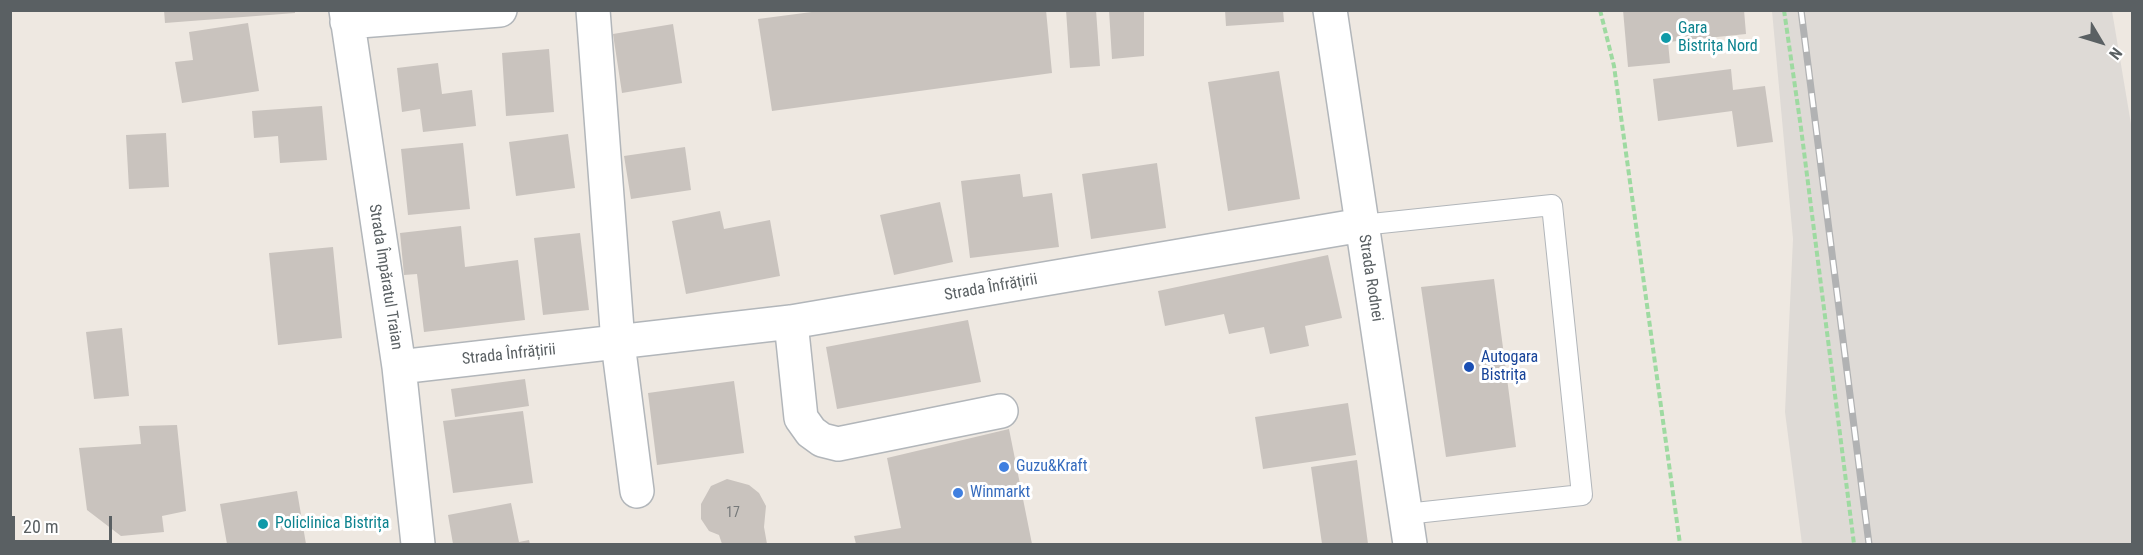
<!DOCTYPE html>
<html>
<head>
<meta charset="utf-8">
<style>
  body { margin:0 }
  #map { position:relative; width:2143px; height:555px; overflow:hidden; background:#eee8e1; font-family:"Roboto Condensed",sans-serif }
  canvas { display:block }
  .frame { position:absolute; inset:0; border:12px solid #5a6063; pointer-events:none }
  .north { position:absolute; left:2071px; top:12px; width:60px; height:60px; -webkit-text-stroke:4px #fff; paint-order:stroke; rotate:128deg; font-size:16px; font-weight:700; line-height:24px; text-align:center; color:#5a6063 }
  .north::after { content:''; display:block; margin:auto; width:21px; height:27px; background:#5a6063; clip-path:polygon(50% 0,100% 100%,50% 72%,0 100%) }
  .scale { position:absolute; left:12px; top:516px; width:100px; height:27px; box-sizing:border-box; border:3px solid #5a6063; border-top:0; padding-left:8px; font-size:18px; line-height:21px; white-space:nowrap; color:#5a6063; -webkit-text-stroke:4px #fff; paint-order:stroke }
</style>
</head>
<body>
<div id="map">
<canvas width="2143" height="555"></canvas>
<div class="frame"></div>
<div class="north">N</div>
<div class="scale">20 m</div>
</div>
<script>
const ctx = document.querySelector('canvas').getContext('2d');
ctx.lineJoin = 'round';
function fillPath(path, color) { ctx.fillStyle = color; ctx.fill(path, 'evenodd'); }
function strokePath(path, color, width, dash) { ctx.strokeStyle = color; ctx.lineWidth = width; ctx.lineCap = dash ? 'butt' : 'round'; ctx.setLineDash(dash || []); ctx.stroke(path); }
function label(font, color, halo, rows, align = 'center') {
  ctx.font = font + ' "Roboto Condensed",sans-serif'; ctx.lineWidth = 6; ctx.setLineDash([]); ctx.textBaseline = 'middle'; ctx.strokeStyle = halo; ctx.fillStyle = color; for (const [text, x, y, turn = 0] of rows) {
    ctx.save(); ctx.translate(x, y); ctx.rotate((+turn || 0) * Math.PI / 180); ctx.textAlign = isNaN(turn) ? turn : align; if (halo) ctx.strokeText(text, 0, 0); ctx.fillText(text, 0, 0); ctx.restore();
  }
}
const industrial = new Path2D(`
  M 1772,11 L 2112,11 L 2132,130 L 2132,544 L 1802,544 L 1785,412 L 1793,239 Z`);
const building = new Path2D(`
  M 164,10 L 295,10 L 295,13 L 165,23 Z
  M 827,10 L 1046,10 L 1052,73 L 772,111 L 758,19 Z
  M 1066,10 L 1096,10 L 1100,66 L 1070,68 Z
  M 1109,10 L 1144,10 L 1144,56 L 1112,59 Z
  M 1225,10 L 1283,10 L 1284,22 L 1226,26 Z
  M 1623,10 L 1744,10 L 1746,34 L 1668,42 L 1670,63 L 1628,67 Z
  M 248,23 L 259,91 L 182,103 L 175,62 L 193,60 L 189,32 Z
  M 673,24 L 682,83 L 622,93 L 613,34 Z
  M 549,49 L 554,112 L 506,116 L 502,53 Z
  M 438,63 L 442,94 L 472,90 L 476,126 L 423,132 L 420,109 L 402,112 L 397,68 Z
  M 1731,69 L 1733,90 L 1765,86 L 1773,142 L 1737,147 L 1732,111 L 1658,121 L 1653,79 Z
  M 1279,71 L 1300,199 L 1228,211 L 1208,82 Z
  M 322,106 L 327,160 L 280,163 L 278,136 L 254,138 L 252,111 Z
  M 166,133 L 169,187 L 129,189 L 126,135 Z
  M 568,134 L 575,188 L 516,196 L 509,142 Z
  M 463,143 L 470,209 L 408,215 L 401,149 Z
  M 685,147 L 691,190 L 631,199 L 624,156 Z
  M 1157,163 L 1166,228 L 1091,239 L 1082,174 Z
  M 1020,174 L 1023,197 L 1052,193 L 1059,247 L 970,258 L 961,181 Z
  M 940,202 L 953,262 L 894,275 L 880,215 Z
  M 720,211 L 724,229 L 770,220 L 780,276 L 686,294 L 672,221 Z
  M 461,226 L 465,267 L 518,260 L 525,320 L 424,332 L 417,274 L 404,275 L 400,233 Z
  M 580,233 L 589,310 L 543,315 L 534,238 Z
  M 333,247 L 342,338 L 278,345 L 269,253 Z
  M 1328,255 L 1342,318 L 1305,326 L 1309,346 L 1270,354 L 1264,327 L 1229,334 L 1224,314 L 1165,326 L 1158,291 Z
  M 1494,279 L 1516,447 L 1446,457 L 1421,287 Z
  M 968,320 L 981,382 L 837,409 L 826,347 Z
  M 122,328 L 129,396 L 94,399 L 86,332 Z
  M 525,379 L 529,406 L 455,417 L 451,389 Z
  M 734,381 L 744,453 L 657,465 L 648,393 Z
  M 1348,403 L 1356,455 L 1263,469 L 1255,417 Z
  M 523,411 L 533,483 L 453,493 L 443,421 Z
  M 177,425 L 186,511 L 162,516 L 164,532 L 121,536 L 87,510 L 79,448 L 141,444 L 139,426 Z
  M 1009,429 L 1032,544 L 856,544 L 854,536 L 901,528 L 887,458 Z
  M 1357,460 L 1368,544 L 1322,544 L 1311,467 Z
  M 727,479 L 749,485 L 759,493 L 766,506 L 764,527 L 767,544 L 722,544 L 719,535 L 709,531 L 701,519 L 701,504 L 711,486 Z
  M 297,491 L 306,544 L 227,544 L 220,504 Z
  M 511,503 L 519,542 L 529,540 L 530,544 L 453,544 L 448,515 Z`);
const path = new Path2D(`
  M 1600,10 L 1614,66 L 1680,544
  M 1784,10 L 1801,128 L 1854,544`);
const lane = new Path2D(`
  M 1362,225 L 1552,205 L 1582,495 L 1406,514`);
const street = new Path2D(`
  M 346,10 L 399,367 L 418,544
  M 593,10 L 618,343 L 637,491
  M 1330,10 L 1410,544
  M 347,22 L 500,10
  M 791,322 L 801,418 L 811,432 L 822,440 L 838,444 L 1001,411
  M 399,367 L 791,322 L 1362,225`);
const rail = new Path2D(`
  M 1801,10 L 1869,544`);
const markers = [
  [1666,38,6,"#0f9aa8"],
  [1469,367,6,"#1a4fb4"],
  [1004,467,6,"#3f7fe0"],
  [958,493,6,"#3f7fe0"],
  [263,524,6,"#0f9aa8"]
];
const numberNames = [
  ["17",733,513]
];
const cultureNames = [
  ["Gara",1678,29],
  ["Bistrița Nord",1678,47],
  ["Policlinica Bistrița",275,524]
];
const streetNames = [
  ["Strada Împăratul Traian",385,277,81],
  ["Strada Rodnei",1370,278,81],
  ["Strada Înfrățirii",991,288,-10],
  ["Strada Înfrățirii",509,355,-6]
];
const transitNames = [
  ["Autogara",1481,358],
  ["Bistrița",1481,376]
];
const shopNames = [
  ["Guzu&Kraft",1016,467],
  ["Winmarkt",970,493]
];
fillPath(industrial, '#dedad6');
fillPath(building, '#c9c3be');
strokePath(lane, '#b2b6ba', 22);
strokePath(street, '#b2b6ba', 36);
strokePath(path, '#9edaa1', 4, [6, 3]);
strokePath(lane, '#fff', 20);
strokePath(street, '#fff', 33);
strokePath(rail, '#b1b2b3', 7);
strokePath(rail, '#fff', 4.5, [14]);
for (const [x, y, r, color] of markers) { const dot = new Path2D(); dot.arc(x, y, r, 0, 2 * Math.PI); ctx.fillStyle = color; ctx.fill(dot); strokePath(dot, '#fff', 2); }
label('14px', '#76797a', null, numberNames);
label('16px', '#0d838f', '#fff', cultureNames, 'left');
label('16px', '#5a6063', '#fff', streetNames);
label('16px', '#164399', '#fff', transitNames, 'left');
label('16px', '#366cbe', '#fff', shopNames, 'left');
</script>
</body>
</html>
